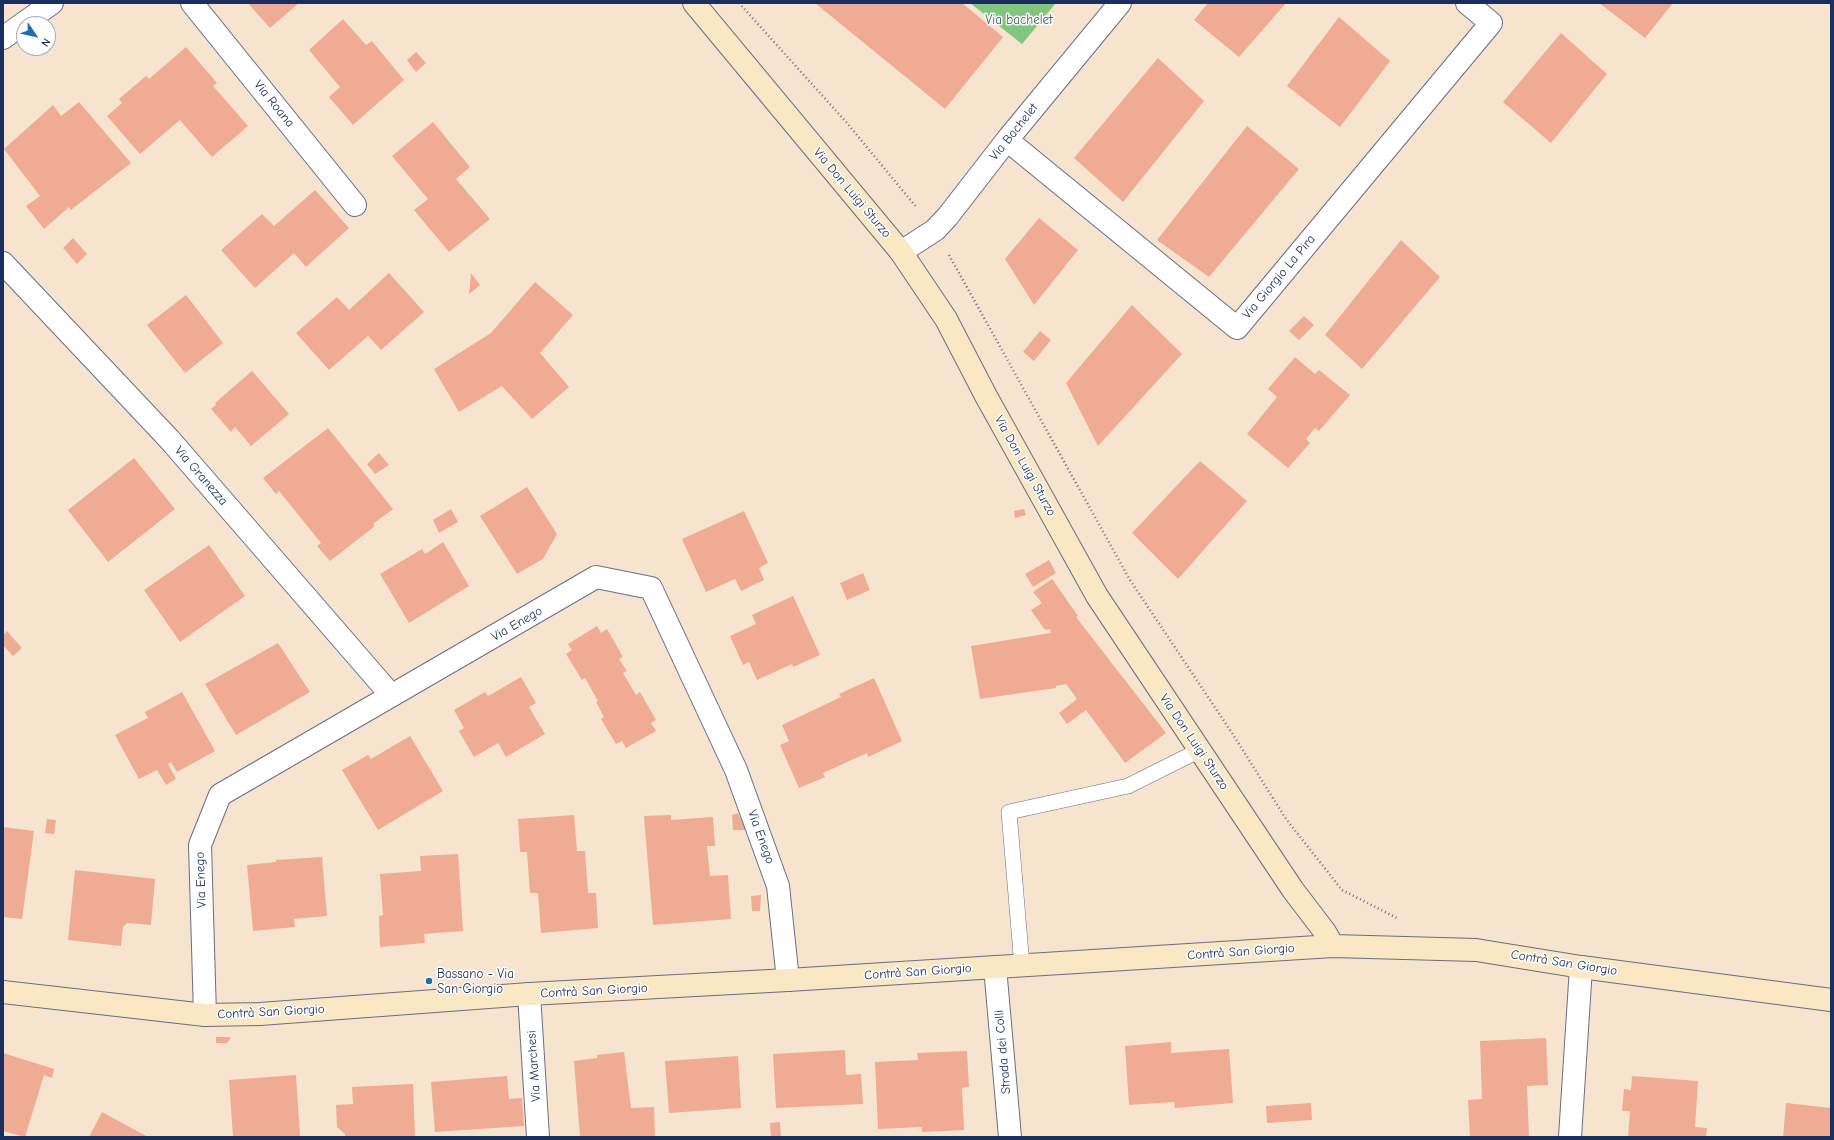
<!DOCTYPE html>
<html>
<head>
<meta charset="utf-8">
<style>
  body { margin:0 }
  #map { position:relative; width:1834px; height:1140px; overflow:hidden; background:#f7e4cf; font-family:"Comic Neue",sans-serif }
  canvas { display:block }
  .frame { position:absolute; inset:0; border:4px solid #1b2f5e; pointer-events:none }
  .north { position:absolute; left:16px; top:16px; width:40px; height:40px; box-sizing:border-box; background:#fff; border:1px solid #a4acbf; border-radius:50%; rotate:124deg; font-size:11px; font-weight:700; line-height:16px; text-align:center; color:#1b2f5e }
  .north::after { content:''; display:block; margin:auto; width:14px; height:18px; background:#1f6fb2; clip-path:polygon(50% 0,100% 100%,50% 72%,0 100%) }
</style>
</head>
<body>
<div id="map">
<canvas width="1834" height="1140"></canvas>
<div class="frame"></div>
<div class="north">N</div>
</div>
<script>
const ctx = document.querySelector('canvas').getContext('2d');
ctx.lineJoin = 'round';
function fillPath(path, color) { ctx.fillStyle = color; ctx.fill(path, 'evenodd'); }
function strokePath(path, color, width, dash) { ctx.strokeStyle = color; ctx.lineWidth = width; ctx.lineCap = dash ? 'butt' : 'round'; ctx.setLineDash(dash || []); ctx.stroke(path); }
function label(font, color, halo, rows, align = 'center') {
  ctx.font = font + ' "Comic Neue",sans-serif'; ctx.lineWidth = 3; ctx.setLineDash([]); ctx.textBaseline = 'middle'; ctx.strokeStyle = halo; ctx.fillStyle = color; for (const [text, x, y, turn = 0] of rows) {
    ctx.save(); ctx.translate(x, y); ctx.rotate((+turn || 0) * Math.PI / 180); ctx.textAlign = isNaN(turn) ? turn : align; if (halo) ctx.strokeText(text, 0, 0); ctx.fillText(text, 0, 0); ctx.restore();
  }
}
const green = new Path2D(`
  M 970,3 L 1056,3 L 1022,44 Z`);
const building = new Path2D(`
  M 248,3 L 299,3 L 270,28 Z
  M 815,3 L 962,3 L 1003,37 L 945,109 Z
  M 1208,3 L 1286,3 L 1239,57 L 1194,20 Z
  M 1599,3 L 1673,3 L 1645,38 Z
  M 1339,17 L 1390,61 L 1340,127 L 1287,86 Z
  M 343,19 L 366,45 L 372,41 L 404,80 L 353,125 L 329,97 L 340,87 L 309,50 Z
  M 1561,33 L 1607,74 L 1551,143 L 1503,102 Z
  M 186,47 L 217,83 L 213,86 L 248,126 L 212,157 L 180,120 L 140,154 L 107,116 L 122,103 L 119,99 L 146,76 L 149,79 Z
  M 416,52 L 426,63 L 416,72 L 407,60 Z
  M 1158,58 L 1204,101 L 1123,202 L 1074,158 Z
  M 79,102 L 131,163 L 71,210 L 69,207 L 44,229 L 26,206 L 40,196 L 4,149 L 53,105 L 61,116 Z
  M 433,122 L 470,167 L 456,179 L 490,219 L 449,252 L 414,210 L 428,199 L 392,156 Z
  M 1247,126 L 1299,169 L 1209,277 L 1157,240 Z
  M 315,190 L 349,228 L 306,267 L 294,253 L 255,288 L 221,250 L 262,214 L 274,226 Z
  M 1039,218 L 1078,250 L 1034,305 L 1005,259 Z
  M 73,238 L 87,254 L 77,264 L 63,248 Z
  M 1401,240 L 1440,277 L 1362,369 L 1325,335 Z
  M 389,273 L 424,312 L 381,350 L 368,336 L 329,370 L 296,333 L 337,297 L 349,310 Z
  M 471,273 L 480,285 L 469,294 L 470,285 Z
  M 535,282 L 573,315 L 540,353 L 569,387 L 532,419 L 502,386 L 459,412 L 434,369 L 491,333 Z
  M 186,295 L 223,343 L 185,373 L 147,325 Z
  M 1132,305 L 1182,354 L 1098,446 L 1066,383 Z
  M 1304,316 L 1314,325 L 1299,340 L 1289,331 Z
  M 1040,331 L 1051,340 L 1034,361 L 1023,352 Z
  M 1295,357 L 1315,374 L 1319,370 L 1350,395 L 1319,431 L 1315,428 L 1306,439 L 1310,443 L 1288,468 L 1247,434 L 1277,397 L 1268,389 Z
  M 252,371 L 289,414 L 251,446 L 235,427 L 231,432 L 211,409 L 216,405 L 215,403 Z
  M 328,428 L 393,509 L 373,524 L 375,526 L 330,561 L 317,546 L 321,543 L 279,491 L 276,494 L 263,478 Z
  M 379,453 L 389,465 L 375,474 L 367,464 Z
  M 134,458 L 175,509 L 108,562 L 68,510 Z
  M 1200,461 L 1247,501 L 1178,579 L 1132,533 Z
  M 527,487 L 557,534 L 543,559 L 517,574 L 480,516 Z
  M 451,509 L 458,522 L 439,533 L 433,520 Z
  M 1024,509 L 1026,515 L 1015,518 L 1014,511 Z
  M 744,511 L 768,563 L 759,568 L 764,580 L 741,591 L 735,579 L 706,592 L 682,539 Z
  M 443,542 L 469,586 L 409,623 L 380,574 L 422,549 L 425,554 Z
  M 209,545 L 245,596 L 180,642 L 144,590 Z
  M 1049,560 L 1056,573 L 1033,587 L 1025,574 Z
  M 863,573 L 870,590 L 847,600 L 840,583 Z
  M 1052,579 L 1078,616 L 1076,617 L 1166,733 L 1125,763 L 1086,710 L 1067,724 L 1059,713 L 1077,699 L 1066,684 L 1056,686 L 1056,688 L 980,699 L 971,646 L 1051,633 L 1050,629 L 1045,630 L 1031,610 L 1042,603 L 1033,592 Z
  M 793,596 L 820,655 L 793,667 L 792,664 L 757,680 L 749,662 L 743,665 L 730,636 L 756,624 L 752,615 Z
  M 597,626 L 601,633 L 607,629 L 623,657 L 619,659 L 627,671 L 623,673 L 636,695 L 640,692 L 656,720 L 651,723 L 656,731 L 626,748 L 622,741 L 616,744 L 601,719 L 604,717 L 596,702 L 598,701 L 585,678 L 582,680 L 566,654 L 572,650 L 568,644 Z
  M 7,631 L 22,648 L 13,656 L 3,645 L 3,635 Z
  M 278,643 L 310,692 L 236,735 L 205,684 Z
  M 521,677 L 536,703 L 529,707 L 545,734 L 506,757 L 498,743 L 474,757 L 459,731 L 464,728 L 454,710 L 485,692 L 488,696 Z
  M 874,678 L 902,741 L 868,757 L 867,753 L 823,773 L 825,777 L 799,788 L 780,745 L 789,741 L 782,725 L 841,697 L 839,694 Z
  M 182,692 L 215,751 L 177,772 L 171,762 L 168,764 L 176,779 L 166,785 L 157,770 L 139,779 L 115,735 L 148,718 L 145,712 Z
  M 410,736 L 443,791 L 378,830 L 342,770 L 368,755 L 371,759 Z
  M 738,813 L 746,830 L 733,830 L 732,815 Z
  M 574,815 L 577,851 L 585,851 L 588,893 L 596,893 L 598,928 L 541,933 L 538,893 L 530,893 L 527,852 L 520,852 L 518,819 Z
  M 671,815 L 671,820 L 713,817 L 715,846 L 707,846 L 710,876 L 728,875 L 731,919 L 653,925 L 644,816 Z
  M 47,819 L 56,820 L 54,834 L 45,833 Z
  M 3,827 L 34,831 L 22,919 L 3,917 Z
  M 458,854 L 463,931 L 424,934 L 425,943 L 380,947 L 379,916 L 383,915 L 380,874 L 421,871 L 420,856 Z
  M 322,857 L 327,916 L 294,919 L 295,927 L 253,931 L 247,865 L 276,862 L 276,860 Z
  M 75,870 L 155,879 L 151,925 L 127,923 L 123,927 L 121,946 L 68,940 Z
  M 761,895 L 760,911 L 752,911 L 751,896 Z
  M 216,1037 L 230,1037 L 230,1039 L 227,1043 L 216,1043 Z
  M 1546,1038 L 1548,1085 L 1527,1086 L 1529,1137 L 1470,1137 L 1468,1100 L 1482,1099 L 1480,1041 Z
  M 1171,1042 L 1171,1053 L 1229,1049 L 1233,1103 L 1175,1108 L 1174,1102 L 1129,1105 L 1125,1046 Z
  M 845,1050 L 846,1075 L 861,1074 L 863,1104 L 776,1108 L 773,1054 Z
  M 967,1051 L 969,1087 L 962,1088 L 964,1130 L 922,1132 L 922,1127 L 878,1129 L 875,1062 L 918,1060 L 917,1053 Z
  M 624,1052 L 631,1108 L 654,1107 L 655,1137 L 580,1137 L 574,1061 L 597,1058 L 597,1055 Z
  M 3,1053 L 54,1069 L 52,1078 L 44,1075 L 25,1137 L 3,1131 Z
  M 738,1056 L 741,1108 L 669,1113 L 665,1061 Z
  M 296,1075 L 300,1137 L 233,1137 L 229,1080 Z
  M 507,1076 L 509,1099 L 522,1098 L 524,1126 L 435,1132 L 431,1082 Z
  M 1632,1076 L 1698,1081 L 1695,1127 L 1707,1128 L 1706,1137 L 1628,1137 L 1630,1111 L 1622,1111 L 1624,1089 L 1631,1090 Z
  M 413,1084 L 415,1137 L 345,1137 L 345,1134 L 337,1127 L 336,1105 L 353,1104 L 352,1087 Z
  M 1311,1103 L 1312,1120 L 1267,1123 L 1266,1106 Z
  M 1786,1103 L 1831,1108 L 1831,1137 L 1783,1137 Z
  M 102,1112 L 148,1137 L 89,1137 Z
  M 780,1122 L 781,1137 L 771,1137 L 770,1123 Z`);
const path = new Path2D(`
  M 739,3 L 847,123 L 917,208
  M 949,255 L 1130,580 L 1234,736 L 1286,819 L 1342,890 L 1397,918`);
const lane = new Path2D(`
  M 1022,966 L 1009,812 L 1128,786 L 1200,750`);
const street = new Path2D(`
  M 192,3 L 355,205
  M 3,38 L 52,3
  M 1007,140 L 1237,328 L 1491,23 L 1467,3
  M 901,252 L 935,230 L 948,216 L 1007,140 L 1120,3
  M 3,263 L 170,440 L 391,695
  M 995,967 L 1010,1137
  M 529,994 L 538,1137
  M 205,1015 L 200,845 L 220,795 L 596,577 L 651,588 L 736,770 L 778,886 L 788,980
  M 1570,1137 L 1581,967`);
const secondary = new Path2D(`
  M 694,3 L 901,252 L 946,319 L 986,396 L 1097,596 L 1293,890 L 1325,932 L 1333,946
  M 3,992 L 205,1015 L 260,1014 L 529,994 L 788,980 L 1333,946 L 1476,950 L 1581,967 L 1831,1000`);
const markers = [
  [429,981,4,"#1f6fb2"]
];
const parkNames = [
  ["Via bachelet",1019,20]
];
const streetNames = [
  ["Via Roana",274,104,51],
  ["Via Bachelet",1014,132,-51],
  ["Via Don Luigi Sturzo",852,193,50],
  ["Via Giorgio La Pira",1279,277,-50],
  ["Via Don Luigi Sturzo",1025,466,61],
  ["Via Granezza",201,476,49],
  ["Via Enego",517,624,-30],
  ["Via Don Luigi Sturzo",1194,742,56],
  ["Via Enego",761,837,70],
  ["Via Enego",201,880,-92],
  ["Contrà San Giorgio",1241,952,-4],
  ["Contrà San Giorgio",1564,963,9],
  ["Contrà San Giorgio",918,972,-4],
  ["Contrà San Giorgio",594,991,-3],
  ["Contrà San Giorgio",271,1012,-3],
  ["Strada dei Colli",1003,1052,-95],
  ["Via Marchesi",534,1066,-94]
];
const poiNames = [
  ["Bassano - Via",437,974],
  ["San Giorgio",437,989]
];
fillPath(green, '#82c57f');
fillPath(building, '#efab94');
strokePath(lane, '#686e86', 16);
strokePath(street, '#686e86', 24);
strokePath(secondary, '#686e86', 24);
strokePath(path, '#686e86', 2.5, [1, 3]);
strokePath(lane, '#fff', 15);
strokePath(street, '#fff', 22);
strokePath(secondary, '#fae7c3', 22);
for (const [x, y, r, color] of markers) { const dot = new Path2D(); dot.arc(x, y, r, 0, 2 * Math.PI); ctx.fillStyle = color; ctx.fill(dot); strokePath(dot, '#fff', 1.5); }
label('13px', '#3a5c68', '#fff', parkNames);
label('13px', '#1b2f5e', '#fff', streetNames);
label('13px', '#1b2f5e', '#fff', poiNames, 'left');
</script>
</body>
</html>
